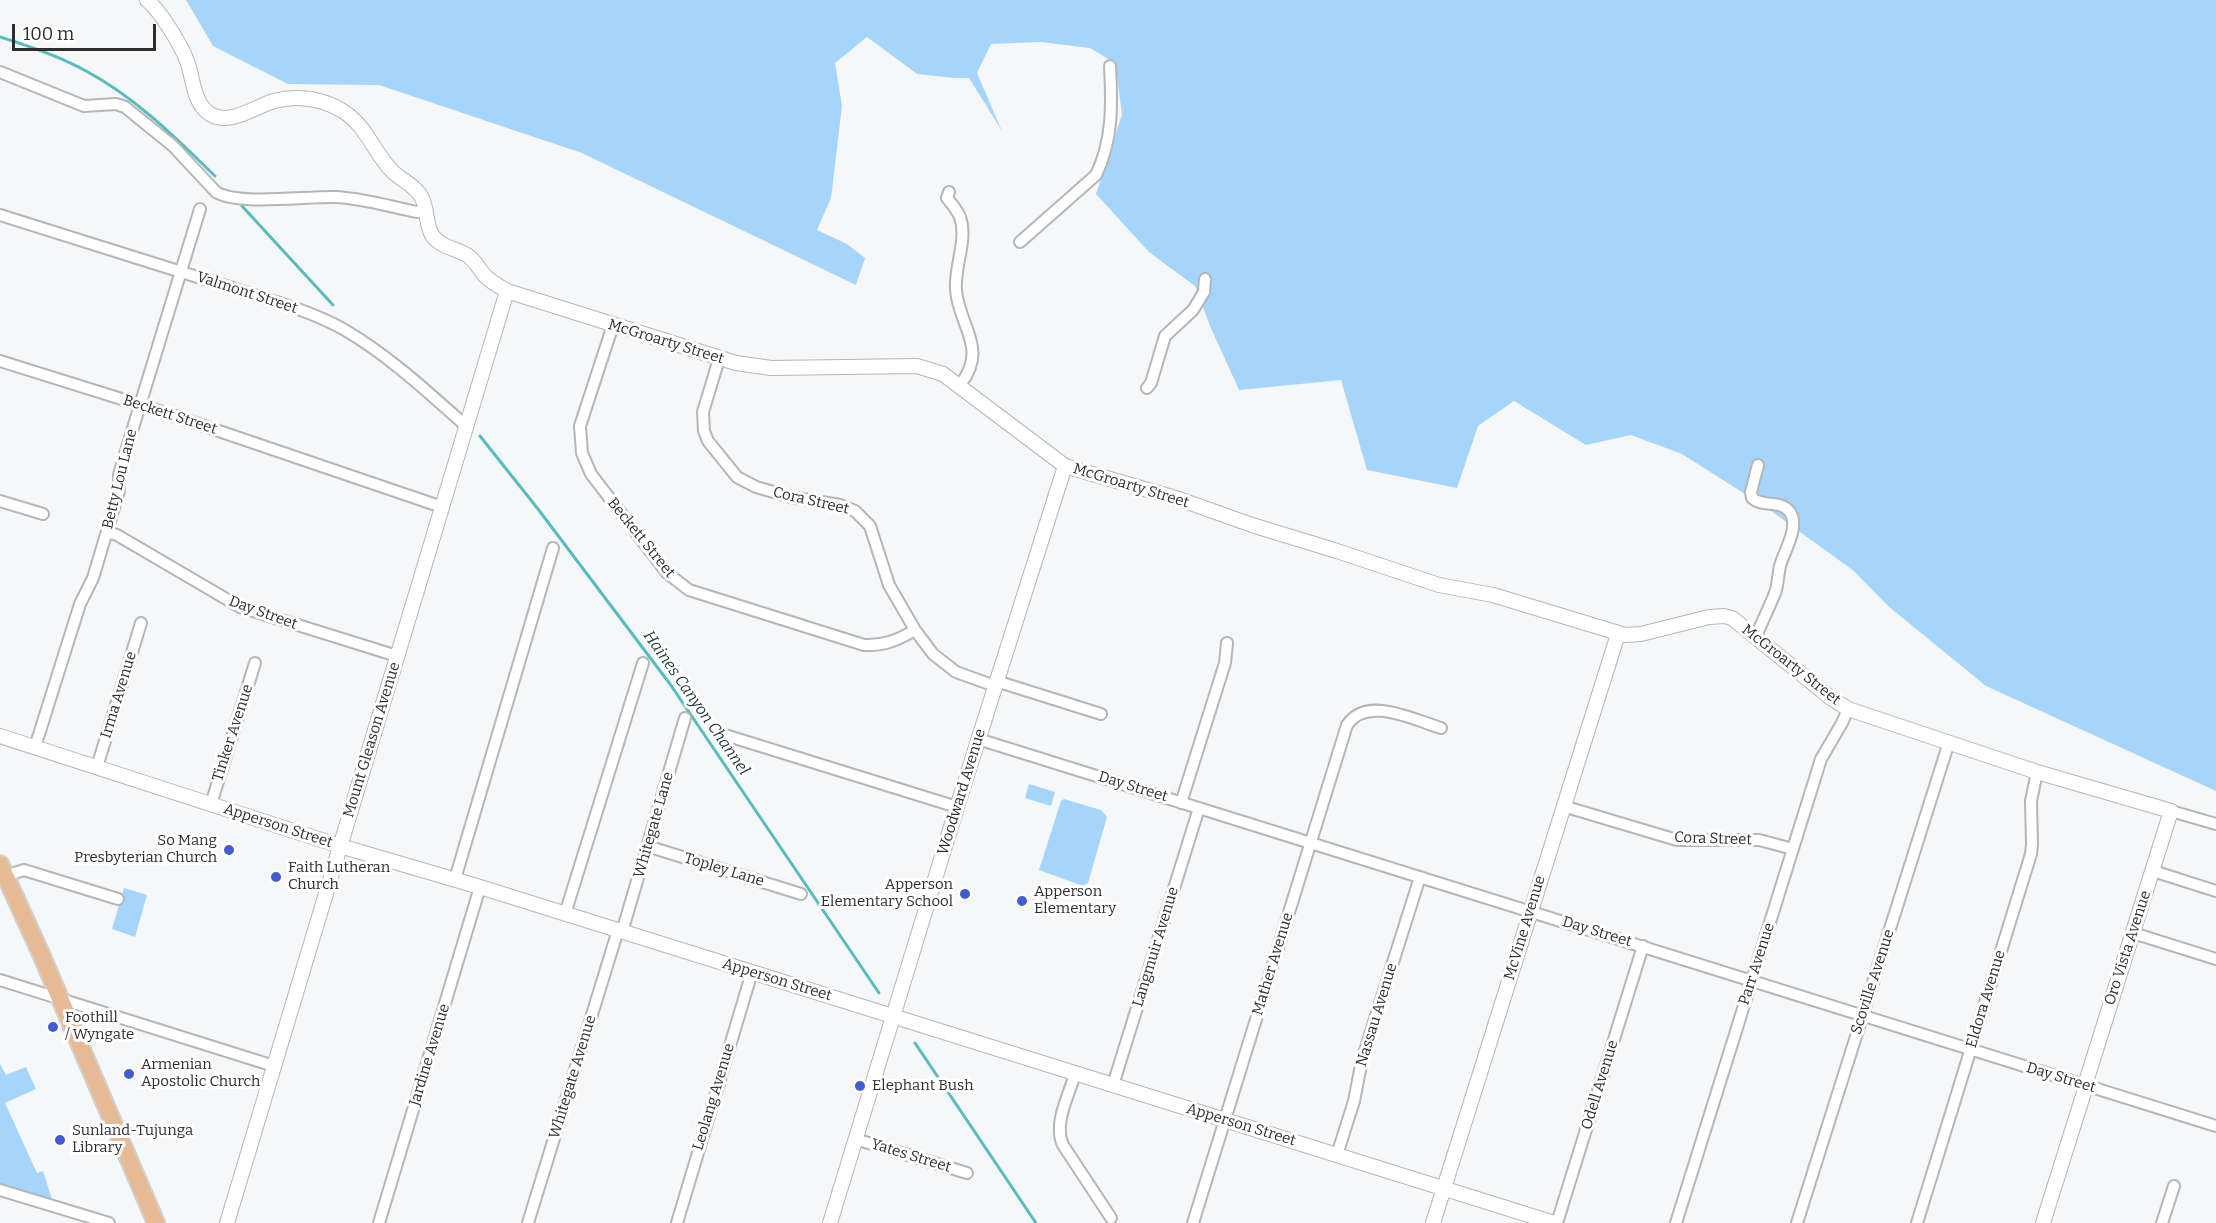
<!DOCTYPE html>
<html>
<head>
<meta charset="utf-8">
<style>
  body { margin:0 }
  #map { position:relative; width:2216px; height:1223px; overflow:hidden; background:#f6f7f8; font-family:Bitter,serif }
  canvas { display:block }
  .scale { position:absolute; left:12px; top:24px; width:144px; height:27px; box-sizing:border-box; border:3px solid #2e2e2f; border-top:0; padding-left:8px; font-size:18px; line-height:21px; white-space:nowrap; color:#2e2e2f; -webkit-text-stroke:4px #fff; paint-order:stroke }
</style>
</head>
<body>
<div id="map">
<canvas width="2216" height="1223"></canvas>
<div class="scale">100 m</div>
</div>
<script>
const ctx = document.querySelector('canvas').getContext('2d');
ctx.lineJoin = 'round';
function fillPath(path, color) { ctx.fillStyle = color; ctx.fill(path, 'evenodd'); }
function strokePath(path, color, width, dash) { ctx.strokeStyle = color; ctx.lineWidth = width; ctx.lineCap = dash ? 'butt' : 'round'; ctx.setLineDash(dash || []); ctx.stroke(path); }
function label(font, color, halo, rows, align = 'center') {
  ctx.font = font + ' Bitter,serif'; ctx.lineWidth = 6; ctx.setLineDash([]); ctx.textBaseline = 'middle'; ctx.strokeStyle = halo; ctx.fillStyle = color; for (const [text, x, y, turn = 0] of rows) {
    ctx.save(); ctx.translate(x, y); ctx.rotate((+turn || 0) * Math.PI / 180); ctx.textAlign = isNaN(turn) ? turn : align; if (halo) ctx.strokeText(text, 0, 0); ctx.fillText(text, 0, 0); ctx.restore();
  }
}
const green = new Path2D(`
  M 186,0 L 2216,0 L 2216,791 L 1986,686 L 1888,606 L 1854,571 L 1767,508 L 1682,454 L 1631,435 L 1586,445 L 1514,401 L 1478,426 L 1457,488 L 1367,470 L 1341,380 L 1239,390 L 1210,326 L 1195,286 L 1149,252 L 1096,194 L 1122,114 L 1115,63 L 1090,48 L 1041,42 L 991,44 L 977,73 L 1002,131 L 969,78 L 955,78 L 917,74 L 867,37 L 835,63 L 842,106 L 831,198 L 817,230 L 847,244 L 865,258 L 856,285 L 582,153 L 379,85 L 288,84 L 213,46 Z
  M 1029,784 L 1055,792 L 1051,806 L 1025,798 Z
  M 1064,799 L 1101,810 L 1107,817 L 1088,883 L 1083,886 L 1039,870 L 1061,801 Z
  M 124,888 L 147,895 L 135,937 L 112,929 Z
  M 0,1064 L 6,1075 L 26,1067 L 36,1089 L 5,1103 L 37,1173 L 43,1171 L 52,1199 L 0,1183 Z`);
const stream = new Path2D(`
  M 0,37 C 29,46 59,56 86,71 C 135,97 176,138 215,176
  M 242,206 L 333,305
  M 480,436 L 538,509 L 670,684 L 879,993
  M 915,1043 L 1036,1223`);
const minor = new Path2D(`
  M 0,72 L 84,106 L 116,104 L 125,107 L 173,146 L 216,192 C 239,206 306,196 335,197 C 363,198 391,207 417,212 L 427,211
  M 949,192 L 947,198 C 952,204 957,210 960,217 C 968,240 954,266 956,290 C 959,327 989,348 960,385
  M 0,215 C 75,239 151,262 226,286 C 265,299 308,309 345,330 C 389,356 428,392 466,426
  M 1020,242 L 1096,175 C 1113,140 1112,104 1110,66
  M 613,325 L 580,426 L 582,453 L 591,474 L 667,573 L 689,590 L 864,645 C 884,646 898,640 915,630
  M 719,359 L 703,412 L 704,431 L 708,441 L 737,477 L 756,487 L 791,497 L 840,505 L 855,511 L 870,526 L 889,585 L 915,630 L 933,654 L 956,672 L 995,686
  M 0,361 L 163,412 L 442,507
  M 1147,388 L 1151,383 L 1165,336 L 1193,310 L 1204,292 L 1205,279
  M 0,501 L 43,514
  M 107,532 L 117,535 L 240,607 L 397,656
  M 1756,636 C 1762,622 1769,608 1775,593 C 1778,585 1778,575 1780,566 C 1784,551 1800,527 1790,512 C 1780,499 1763,508 1752,498 L 1751,492 L 1758,465
  M 996,681 L 1101,714
  M 725,735 L 957,807
  M 978,739 L 2216,1126
  M 35,747 L 80,604 L 93,578 L 119,491 L 119,475 L 126,451 L 200,209
  M 97,767 L 141,623
  M 1181,803 L 1225,663 L 1227,643
  M 211,804 L 255,663
  M 1563,806 L 1677,840 L 1759,840 L 1793,849
  M 2171,811 L 2216,824
  M 647,846 L 801,894
  M 2153,871 L 2216,891
  M 5,876 L 24,870 L 118,899
  M 455,879 L 553,548
  M 565,914 L 643,663
  M 622,932 L 685,718
  M 2133,933 L 2216,959
  M 0,980 L 274,1066
  M 1075,1074 C 1069,1095 1053,1124 1063,1145 L 1111,1218
  M 1113,1085 L 1199,808
  M 855,1139 L 967,1173
  M 1337,1155 L 1354,1101 L 1362,1060 L 1420,877
  M 0,1190 L 109,1223
  M 379,1223 L 480,887
  M 528,1223 L 618,930
  M 677,1223 L 752,972
  M 1193,1223 L 1347,725 C 1367,695 1414,720 1441,728
  M 1557,1223 L 1643,946
  M 1676,1223 L 1821,759 L 1842,723 L 1848,709
  M 1797,1223 L 1949,742
  M 1917,1223 L 2031,854 L 2032,844 L 2031,801 L 2037,772
  M 2162,1223 L 2174,1186`);
const tertiary = new Path2D(`
  M 147,0 C 161,12 180,43 187,61 C 193,77 193,99 206,111 C 226,129 254,107 274,101 C 296,95 321,98 341,110 C 366,124 373,152 393,172 C 402,180 414,185 421,196 C 428,208 425,223 432,235 C 440,247 455,248 467,255 C 475,260 479,269 485,276 C 491,282 500,287 507,291 L 736,363 L 771,368 L 917,366 L 943,374 L 1065,466 L 1179,499 L 1252,525 L 1337,551 L 1439,585 L 1493,595 L 1625,635 L 1641,634 L 1709,617 L 1724,616 L 1732,618 L 1831,698 L 1848,709 L 2037,772 L 2171,811 L 2085,1085
  M 0,736 L 340,846 L 480,887 L 1554,1223
  M 227,1223 L 507,291
  M 830,1223 L 957,807 L 1065,466
  M 1433,1223 L 1618,634
  M 2043,1223 L 2086,1086`);
const primary = new Path2D(`
  M 0,864 L 41,954 L 156,1223`);
const markers = [
  [229,850,6,"#425cd0"],
  [276,877,6,"#425cd0"],
  [965,894,6,"#425cd0"],
  [1022,901,6,"#425cd0"],
  [53,1027,6,"#425cd0"],
  [129,1074,6,"#425cd0"],
  [860,1086,6,"#425cd0"],
  [60,1140,6,"#425cd0"]
];
const streetNames = [
  ["Valmont Street",247,293,18],
  ["McGroarty Street",666,342,17],
  ["Beckett Street",170,415,18],
  ["Betty Lou Lane",120,479,-76],
  ["McGroarty Street",1131,486,17],
  ["Cora Street",811,501,13],
  ["Beckett Street",641,538,51],
  ["Day Street",263,613,20],
  ["McGroarty Street",1791,665,38],
  ["Irma Avenue",119,695,-73],
  ["Tinker Avenue",233,733,-72],
  ["Mount Gleason Avenue",372,740,-73],
  ["Day Street",1133,787,17],
  ["Woodward Avenue",962,792,-73],
  ["Whitegate Lane",654,825,-74],
  ["Apperson Street",278,826,18],
  ["Cora Street",1713,839,2],
  ["Topley Lane",724,870,17],
  ["McVine Avenue",1525,928,-73],
  ["Day Street",1597,932,17],
  ["Langmuir Avenue",1156,947,-73],
  ["Oro Vista Avenue",2128,948,-72],
  ["Mather Avenue",1273,964,-73],
  ["Parr Avenue",1757,964,-72],
  ["Apperson Street",777,980,17],
  ["Scoville Avenue",1873,982,-72],
  ["Eldora Avenue",1986,999,-73],
  ["Nassau Avenue",1377,1015,-73],
  ["Jardine Avenue",430,1055,-73],
  ["Whitegate Avenue",573,1077,-73],
  ["Day Street",2061,1078,17],
  ["Odell Avenue",1600,1085,-73],
  ["Leolang Avenue",714,1097,-73],
  ["Apperson Street",1241,1125,17],
  ["Yates Street",911,1156,17]
];
const poiNames = [
  ["So Mang",217,841,"right"],
  ["Presbyterian Church",217,858,"right"],
  ["Faith Lutheran",288,868],
  ["Church",288,885],
  ["Apperson",953,885,"right"],
  ["Elementary School",953,902,"right"],
  ["Apperson",1034,892],
  ["Elementary",1034,909],
  ["Foothill",65,1018],
  ["/ Wyngate",65,1035],
  ["Armenian",141,1065],
  ["Apostolic Church",141,1082],
  ["Elephant Bush",872,1086],
  ["Sunland-Tujunga",72,1131],
  ["Library",72,1148]
];
const waterNames = [
  ["Haines Canyon Channel",696,703,55]
];
fillPath(green, '#a6d5fc');
strokePath(stream, '#58bbbe', 3);
strokePath(minor, '#b4b6b7', 14);
strokePath(tertiary, '#b4b6b7', 16);
strokePath(primary, '#d1d1d1', 20);
strokePath(minor, '#fff', 10);
strokePath(tertiary, '#fff', 14);
strokePath(primary, '#e6ba94', 16);
for (const [x, y, r, color] of markers) { const dot = new Path2D(); dot.arc(x, y, r, 0, 2 * Math.PI); ctx.fillStyle = color; ctx.fill(dot); strokePath(dot, '#fff', 2); }
label('15px', '#2e2e2f', '#fff', streetNames);
label('15px', '#2e2e2f', '#fff', poiNames, 'left');
label('italic 16px', '#223b3b', '#fff', waterNames);
</script>
</body>
</html>
